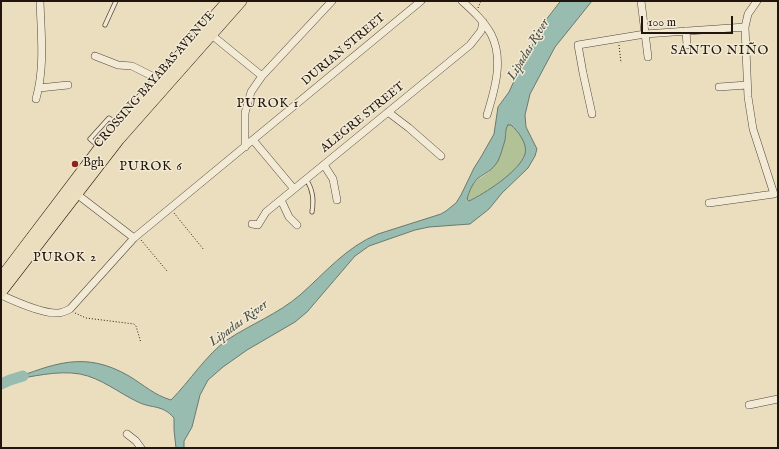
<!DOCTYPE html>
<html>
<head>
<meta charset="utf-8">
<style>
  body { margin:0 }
  #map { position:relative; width:779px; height:449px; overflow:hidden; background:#ebdebf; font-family:"IM FELL English",serif }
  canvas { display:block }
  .frame { position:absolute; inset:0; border:2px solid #21150d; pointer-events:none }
  .scale { position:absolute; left:641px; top:16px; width:92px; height:18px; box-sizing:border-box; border:2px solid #21150d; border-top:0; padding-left:5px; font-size:12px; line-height:14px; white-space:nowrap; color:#21150d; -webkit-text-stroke:3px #f2ead5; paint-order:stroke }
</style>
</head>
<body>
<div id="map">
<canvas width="779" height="449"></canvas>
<div class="frame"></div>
<div class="scale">100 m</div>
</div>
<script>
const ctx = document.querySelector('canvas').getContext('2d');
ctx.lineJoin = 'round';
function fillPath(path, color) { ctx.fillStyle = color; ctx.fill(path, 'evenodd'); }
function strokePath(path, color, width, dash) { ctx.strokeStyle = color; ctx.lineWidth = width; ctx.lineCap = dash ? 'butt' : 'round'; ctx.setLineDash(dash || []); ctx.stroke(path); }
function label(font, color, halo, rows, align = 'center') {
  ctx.font = font + ' "IM FELL English",serif'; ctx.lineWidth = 3; ctx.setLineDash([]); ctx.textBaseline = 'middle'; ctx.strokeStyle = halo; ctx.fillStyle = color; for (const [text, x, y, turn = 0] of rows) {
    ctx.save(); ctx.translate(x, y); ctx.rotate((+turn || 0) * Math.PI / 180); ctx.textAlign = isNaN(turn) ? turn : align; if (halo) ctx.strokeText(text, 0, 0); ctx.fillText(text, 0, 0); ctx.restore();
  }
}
const green = new Path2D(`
  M 508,125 L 511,125 C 518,131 528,144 525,154 C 520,172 485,193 469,201 L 467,199 L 472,185 L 477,180 L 489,172 L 501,152 L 505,138 L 506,127 Z`);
const water = new Path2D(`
  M 561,1 L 592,1 L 555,47 L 530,94 L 525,115 L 526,127 L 537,149 L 535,156 L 528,168 L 502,193 L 489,209 L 470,224 L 429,227 L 415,230 L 369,246 L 355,256 L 307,312 L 295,322 L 247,350 L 223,367 L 208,380 L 200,395 L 192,427 L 184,441 L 184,448 L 176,448 L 174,430 L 174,418 C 162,404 152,409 138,402 C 119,393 101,378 80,374 C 57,370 32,377 10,380 C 54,364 84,350 129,376 C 144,385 154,395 171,400 C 190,381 206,355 227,340 C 251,324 278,314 300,295 C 325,273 346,247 378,234 L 441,214 L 446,211 L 456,203 L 461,195 L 474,168 L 481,157 L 494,134 L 498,107 L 509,92 L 519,70 L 546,20 ZM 508,125 L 511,125 C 518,131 528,144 525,154 C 520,171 484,194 469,201 L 467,199 C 469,192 472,184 477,179 C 486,172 491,172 498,161 C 501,154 503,147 505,140 C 506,134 505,129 508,125 Z`);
const river = new Path2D(`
  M 1,384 L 10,380 L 23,376`);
const path = new Path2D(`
  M 523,1 L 525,3
  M 478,8 L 481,1
  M 619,45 L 621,63
  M 174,213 L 204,250
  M 141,240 L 167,271
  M 75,313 L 86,318 L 134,324 L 136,326 L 141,343`);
const lane = new Path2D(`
  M 105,25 L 116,1
  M 99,147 L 90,139 L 109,118 L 117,124
  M 306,179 C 313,190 314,199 312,212`);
const street = new Path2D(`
  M 462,1 C 473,11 484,21 491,34 C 504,59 495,89 487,115
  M 641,1 L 648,57
  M 686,31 L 687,45
  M 208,32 L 262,76
  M 95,56 L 118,65 L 132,66 L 158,79
  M 719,87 L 747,85
  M 39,88 L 68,85
  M 36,99 C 45,67 41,33 40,1
  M 388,112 L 409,128 L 441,156
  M 592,114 L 583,73 L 578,45 L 645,34 L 745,27
  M 253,140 L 294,189
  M 245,147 L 245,113 L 251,92 L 262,76 L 332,1
  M 324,165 L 333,179 L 337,200
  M 74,192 L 134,238
  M 281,200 L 289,217 L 297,225
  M 709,203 L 774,194 L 753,129 L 748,97 L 745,27 L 748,14 L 757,1
  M 252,224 L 258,225 L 266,212 L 470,45 L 481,31 L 483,22
  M 1,295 C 14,301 44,314 58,313 C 62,313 66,311 70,309 L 134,238 L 421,1
  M 749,405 L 778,399
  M 127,434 L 136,441 L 141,448`);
const primary = new Path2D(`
  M 1,278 L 111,133 L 228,1
  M 1,292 L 119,139 L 241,1`);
const markers = [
  [75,164,4,"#8f2418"]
];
const streetNames = [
  ["DURIAN STREET",344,50,-40],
  ["CROSSING BAYABAS AVENUE",155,80,-49],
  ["ALEGRE STREET",363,118,-39]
];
const poiNames = [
  ["Bgh",83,164]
];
const waterNames = [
  ["Lipadas River",529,50,-59],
  ["Lipadas River",239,324,-36]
];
const neighbourhoodNames = [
  ["SANTO NIÑO",720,51],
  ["PUROK 1",268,104],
  ["PUROK 6",151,167],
  ["PUROK 2",65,258]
];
fillPath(green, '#b1c297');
fillPath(water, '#98bcb0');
strokePath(water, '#68796f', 1);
strokePath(river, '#98bcb0', 11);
strokePath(lane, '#54473a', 5);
strokePath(street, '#54473a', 8);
strokePath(primary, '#21150d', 12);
strokePath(path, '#21150d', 1, [1, 2]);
strokePath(lane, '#f2ead5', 3.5);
strokePath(street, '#f2ead5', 7);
strokePath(primary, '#ebdebf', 11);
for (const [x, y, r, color] of markers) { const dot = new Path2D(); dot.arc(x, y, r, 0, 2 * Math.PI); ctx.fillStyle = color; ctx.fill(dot); strokePath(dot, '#f2ead5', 1.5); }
label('12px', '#21150d', '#f2ead5', streetNames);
label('12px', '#21150d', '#f2ead5', poiNames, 'left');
label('italic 13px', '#4b4f46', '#f2ead5', waterNames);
ctx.letterSpacing = '1px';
label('13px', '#21150d', '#f2ead5', neighbourhoodNames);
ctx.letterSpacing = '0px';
</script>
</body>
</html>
